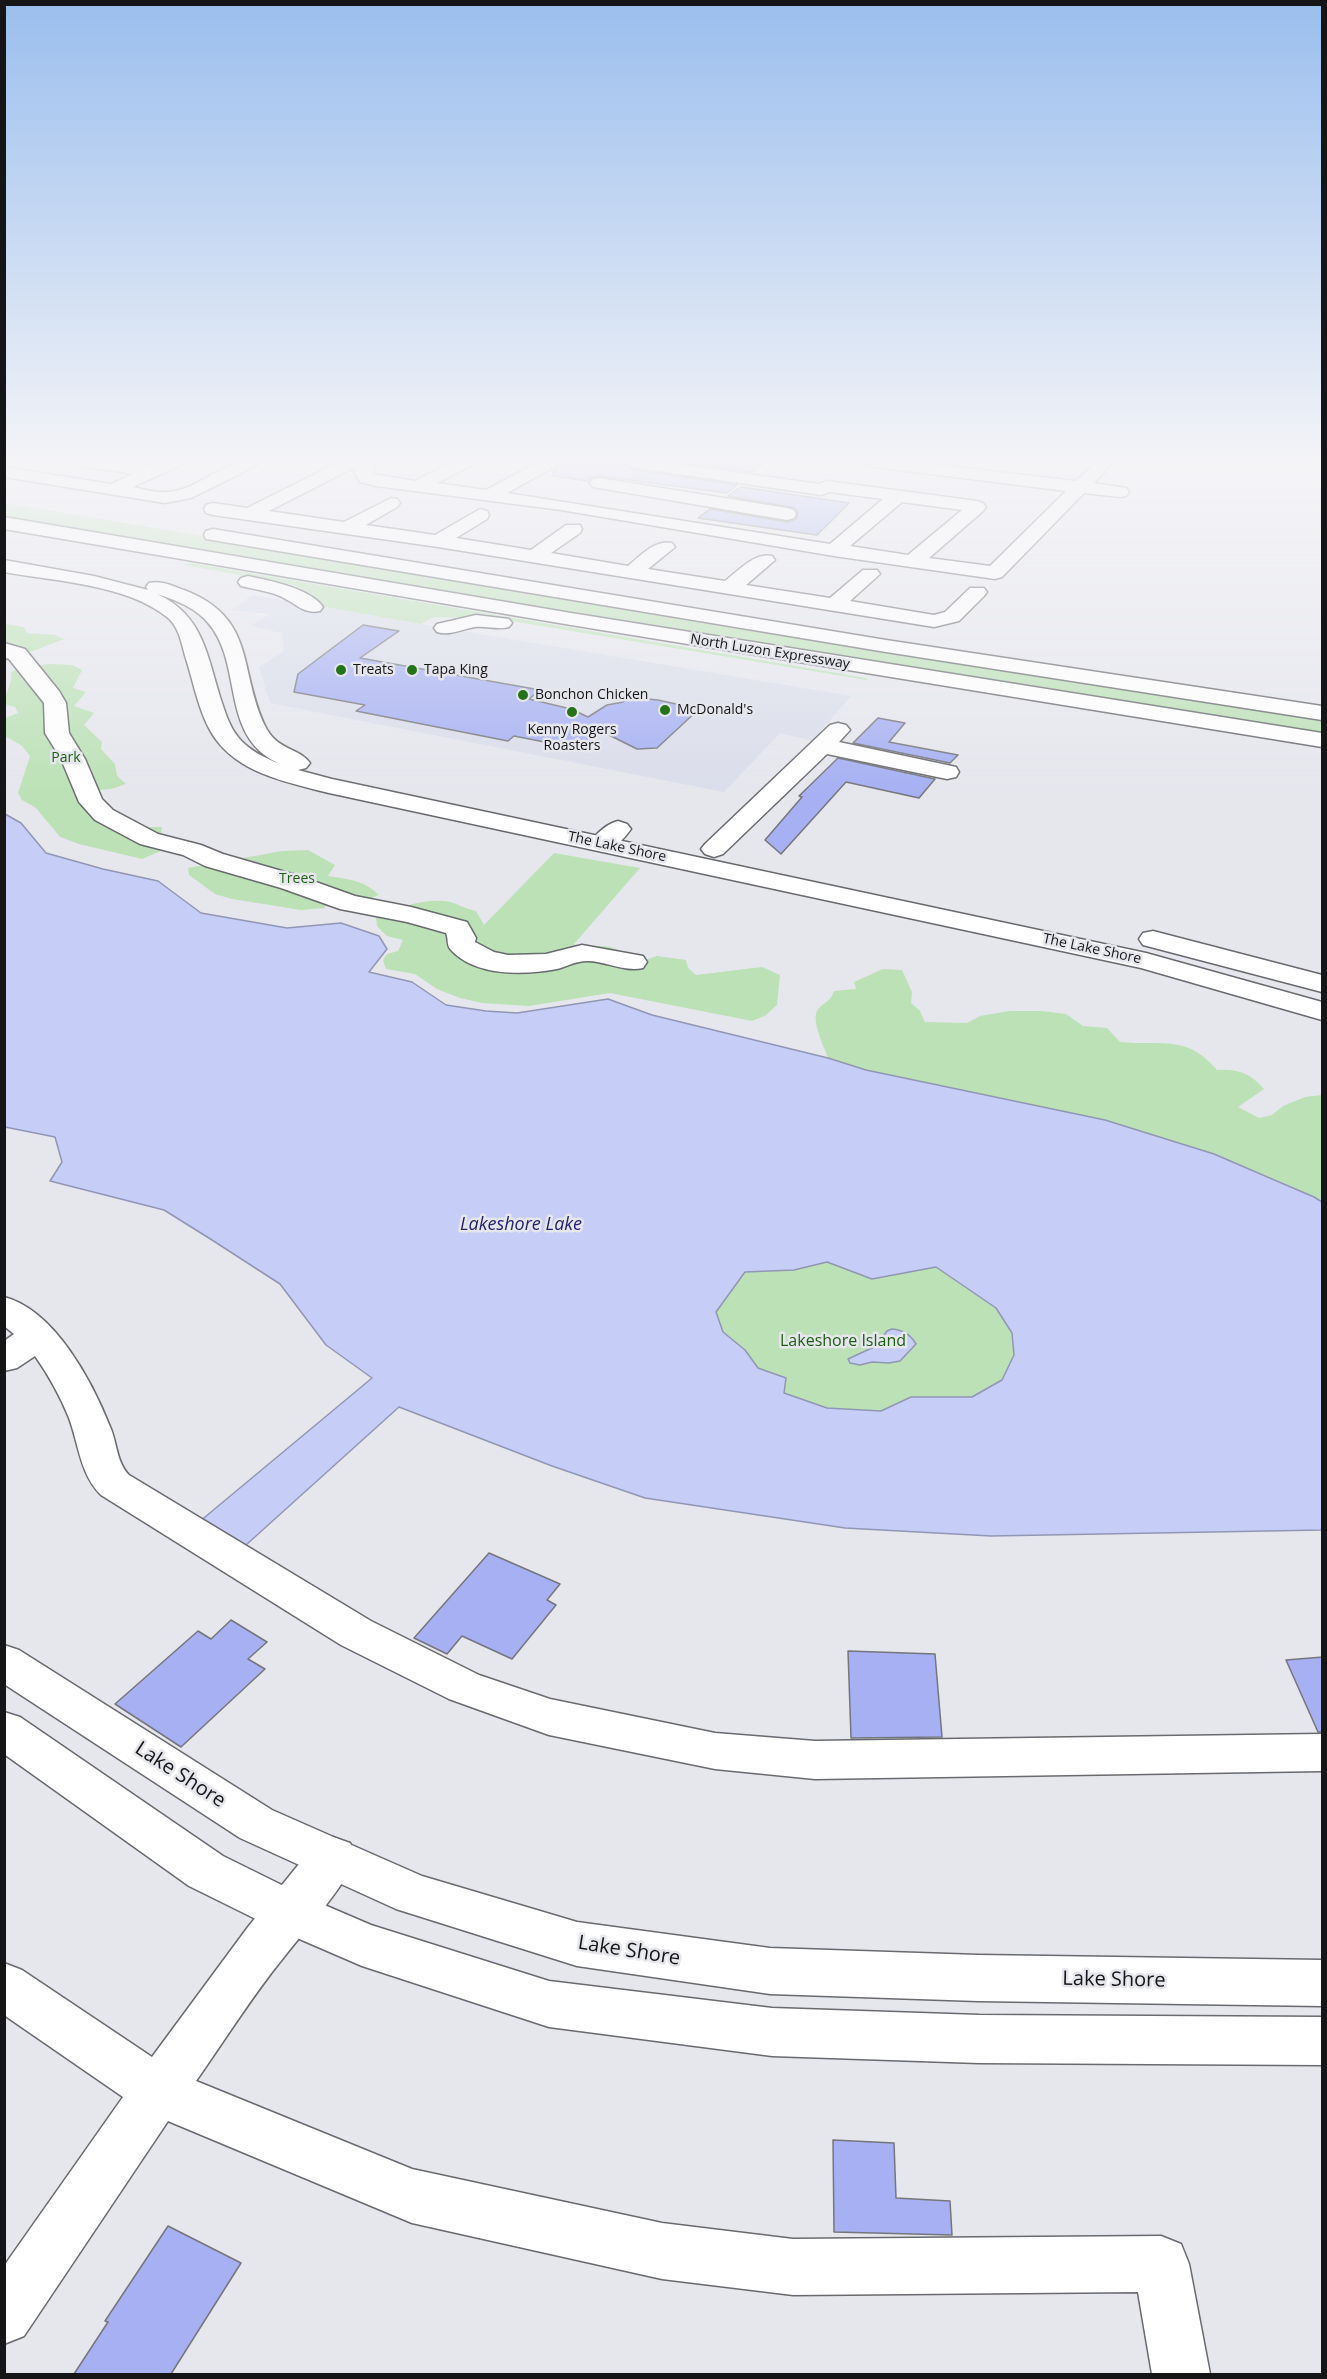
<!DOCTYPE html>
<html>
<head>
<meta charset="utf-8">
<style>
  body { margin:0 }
  #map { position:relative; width:1327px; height:2379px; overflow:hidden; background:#e6e7ed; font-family:"Open Sans",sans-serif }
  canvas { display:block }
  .frame { position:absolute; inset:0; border:6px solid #151517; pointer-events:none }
</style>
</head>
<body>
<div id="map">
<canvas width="1327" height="2379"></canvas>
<div class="frame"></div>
</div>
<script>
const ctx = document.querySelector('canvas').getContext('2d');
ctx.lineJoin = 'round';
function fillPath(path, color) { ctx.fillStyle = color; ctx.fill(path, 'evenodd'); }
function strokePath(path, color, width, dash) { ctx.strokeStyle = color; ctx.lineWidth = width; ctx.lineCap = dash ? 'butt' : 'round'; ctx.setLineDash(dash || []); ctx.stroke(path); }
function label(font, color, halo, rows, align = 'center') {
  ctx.font = font + ' "Open Sans",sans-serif'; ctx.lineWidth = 5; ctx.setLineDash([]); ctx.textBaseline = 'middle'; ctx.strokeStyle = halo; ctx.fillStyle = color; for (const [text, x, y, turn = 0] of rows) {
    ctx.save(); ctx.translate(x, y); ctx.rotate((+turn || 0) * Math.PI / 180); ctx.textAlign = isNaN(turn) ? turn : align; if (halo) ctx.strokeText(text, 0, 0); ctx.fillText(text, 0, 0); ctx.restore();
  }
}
const built = new Path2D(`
  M 253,595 L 421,624 L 851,696 L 812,741 L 780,733 L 724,792 L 270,703 L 259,667 L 284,651 L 282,633 L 250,626 L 270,614 L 231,610 Z`);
const green = new Path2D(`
  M 4,503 L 839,642 L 1322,717 L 1322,734 L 834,657 L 5,519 Z
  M 191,563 L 866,678 L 867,680 L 493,618 L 434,617 L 421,624 L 313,605 L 314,595 L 294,585 L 184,565 Z
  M 5,624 L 24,627 L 27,633 L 55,635 L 64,639 L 5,662 Z
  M 49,664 L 72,665 L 82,670 L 73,688 L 86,692 L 74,706 L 94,713 L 84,725 L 102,742 L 101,749 L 115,764 L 117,776 L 126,784 L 111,789 L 85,791 L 133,827 L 162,827 L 160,840 L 170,847 L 142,859 L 79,844 L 60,837 L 36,808 L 22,800 L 18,793 L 30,756 L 22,746 L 5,736 L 5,718 L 18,713 L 15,707 L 5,704 C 4,692 13,684 11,672 L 20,668 Z
  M 308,850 L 335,865 L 328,876 C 348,879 364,880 379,895 L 357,903 L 330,901 L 324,908 L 301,910 L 232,899 L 215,894 L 189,875 L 188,868 L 282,851 Z
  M 554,853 L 640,868 L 574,944 L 582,949 C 609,942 616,948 639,962 L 657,956 L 686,960 L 688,968 L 696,975 L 762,967 L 780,975 L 777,1005 L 765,1016 L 752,1021 L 610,993 L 529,1006 L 482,1003 L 460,998 L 437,989 L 415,974 L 386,969 L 383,960 L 387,954 L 398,951 L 403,940 L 387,936 L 377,926 L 376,918 C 398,908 420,899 445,901 C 455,902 465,909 476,911 L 484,925 Z
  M 883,969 L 902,970 L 912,992 L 911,1003 L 920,1011 L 925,1022 L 967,1023 L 980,1016 L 1009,1011 L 1042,1011 L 1066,1014 L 1083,1026 L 1107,1028 L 1120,1042 C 1161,1046 1187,1034 1217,1070 C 1238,1069 1250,1073 1264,1089 L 1238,1107 L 1259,1118 L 1272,1115 L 1283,1106 L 1305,1097 L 1322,1095 L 1322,1202 C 1297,1188 1270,1177 1243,1166 C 1122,1117 993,1098 866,1070 L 828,1058 C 824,1046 809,1018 819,1008 C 826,1001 830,1002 834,991 L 856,989 L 854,982 Z
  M 827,1262 L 872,1279 L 936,1267 L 996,1308 L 1012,1333 L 1014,1355 L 1002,1380 L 972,1397 L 912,1397 L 881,1411 L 827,1408 L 784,1393 L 786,1378 L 758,1368 L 745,1350 L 723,1332 L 716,1312 L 745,1272 L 794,1270 Z`);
const water = new Path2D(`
  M 5,814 L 21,823 L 46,853 L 103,869 L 158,881 L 201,913 L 287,928 L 341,923 L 379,936 L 387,949 L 369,972 L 412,982 L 446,1005 L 486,1011 L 517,1013 L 608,999 L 652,1015 L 828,1058 L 866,1070 L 1105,1120 L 1214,1154 L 1314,1197 L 1322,1202 L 1322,1530 L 991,1536 L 845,1528 L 645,1498 L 552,1466 L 399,1407 L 246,1545 L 199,1522 L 372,1378 L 326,1345 L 280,1284 L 212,1240 L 164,1210 L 50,1181 L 62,1162 L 55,1137 L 5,1127 ZM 827,1262 L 872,1279 L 936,1267 L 996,1308 L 1012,1333 L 1014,1355 L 1002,1380 L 972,1397 L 911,1397 L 881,1411 L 827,1408 L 784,1393 L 786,1378 L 758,1368 L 745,1350 L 723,1332 L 716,1312 L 745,1272 L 794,1270 Z
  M 892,1329 C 903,1330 910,1334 916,1344 L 900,1361 L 889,1363 L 872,1362 L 860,1365 L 850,1363 L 848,1359 L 876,1346 L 887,1331 Z`);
const building = new Path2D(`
  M 560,462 L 626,462 L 631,469 L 737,485 L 727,493 L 599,476 L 593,477 L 589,481 L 553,476 L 554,470 Z
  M 676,462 L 766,462 L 752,472 Z
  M 741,487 L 849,503 L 817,535 L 698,518 L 710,509 L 787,522 L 796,519 L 798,513 L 795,508 L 728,496 Z
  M 363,625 L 399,631 L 360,658 L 540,690 L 529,699 L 571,709 L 588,717 L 607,705 L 623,702 L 628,697 L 658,700 L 699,709 L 657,748 L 637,749 L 601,731 L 580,749 L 514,736 L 508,741 L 356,711 L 365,705 L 294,692 L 298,674 Z
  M 878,718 L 905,723 L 889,742 L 958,755 L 950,763 L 853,743 Z
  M 838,758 L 935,779 L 919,798 L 846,782 L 781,854 L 765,840 L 802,797 L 799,796 Z
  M 489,1553 L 560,1584 L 547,1600 L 556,1605 L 512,1659 L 462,1636 L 447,1654 L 414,1638 Z
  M 231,1620 L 267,1642 L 248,1659 L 265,1669 L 181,1747 L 115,1704 L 198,1631 L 211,1639 Z
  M 848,1651 L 935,1654 L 942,1737 L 851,1738 Z
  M 1323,1657 L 1323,1732 L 1318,1732 L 1286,1660 Z
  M 833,2140 L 894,2143 L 896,2198 L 950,2201 L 952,2235 L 834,2232 Z
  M 168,2226 L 241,2263 L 171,2374 L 74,2374 L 108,2322 L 105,2321 Z`);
const street = new Path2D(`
  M 78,462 L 121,462 L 151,466 L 160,462 L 181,462 L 179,466 L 133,487 C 143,489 155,493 166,492 C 200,491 221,458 259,462 L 256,466 L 191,498 L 165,503 L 4,477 L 4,467 L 111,484 L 133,474 L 87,467 L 81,466 Z
  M 339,462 L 375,462 L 373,474 L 415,481 L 452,462 L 473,462 L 471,466 L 437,483 L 486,490 L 538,462 L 558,462 L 556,466 L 507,493 L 830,544 L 883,499 L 829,492 L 821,495 L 637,468 L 631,467 L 628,463 L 663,462 L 819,484 L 827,481 L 977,501 L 983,503 L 986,507 L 983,511 L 929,558 L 990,566 L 1066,491 L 874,467 L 868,466 L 866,462 L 913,462 L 1076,481 L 1096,462 L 1113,462 L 1094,483 L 1126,488 L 1129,492 L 1126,496 L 1120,497 L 1084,493 L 1002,577 L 995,579 L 834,556 L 561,510 L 376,486 L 360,482 L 354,472 L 357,466 L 269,511 L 344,522 L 391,498 L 397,499 L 400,503 L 397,507 L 366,525 L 435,535 L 480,509 L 487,511 L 489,515 L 487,519 L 456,538 L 531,550 L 566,525 L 580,525 L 582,529 L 580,533 L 551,553 L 628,566 C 640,556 655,539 672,543 L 675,547 L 648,569 L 725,581 C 738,571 755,552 772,556 L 775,560 L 746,585 L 830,598 L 863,570 L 877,570 L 880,574 L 850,601 L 934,615 L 945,612 L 970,588 L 984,588 L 987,592 L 984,596 L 959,621 L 934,627 L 438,547 L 213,515 L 206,513 L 204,509 L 206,505 L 213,503 L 247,508 ZM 902,502 L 962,510 L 908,555 L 850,546 Z
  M 599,478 L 787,508 L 794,510 L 796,514 L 794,518 L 787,520 L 593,487 L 590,483 L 593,479 Z
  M 4,643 L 25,649 L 59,691 L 66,703 L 69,733 L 85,759 L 102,799 L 113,810 L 158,834 L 201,845 L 223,854 L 299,876 L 355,896 L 411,907 L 467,922 L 476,938 L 475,942 L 494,952 L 508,955 L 546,954 L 582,945 L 643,956 L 647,962 L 643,968 C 621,973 599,957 579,962 C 572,963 565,967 557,969 C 525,975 476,977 451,950 C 446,945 449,940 446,933 L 407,922 L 340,909 L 281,888 L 205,866 L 183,855 L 140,844 L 95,820 L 79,802 L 61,759 L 45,733 L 44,703 L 9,659 L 4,657 Z
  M 838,723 L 846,725 L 850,730 L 839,742 L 947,765 L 956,767 L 959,772 L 956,777 L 947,779 L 827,754 L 723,854 L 714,857 L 705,854 L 701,849 L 705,844 L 830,725 Z
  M 618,821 L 627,824 L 631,829 C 621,843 610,854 593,849 L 589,844 C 596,834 606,824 618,821 Z
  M 4,1297 C 55,1310 93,1383 111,1429 C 117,1444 117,1463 129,1475 L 371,1621 L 479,1675 L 550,1699 L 715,1733 L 815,1741 L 1322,1734 L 1322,1771 L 815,1779 L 715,1769 L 549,1735 L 449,1699 L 341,1645 L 101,1495 C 80,1474 79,1445 69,1418 C 60,1396 49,1376 35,1356 L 17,1368 L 4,1371 L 4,1341 L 14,1334 L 4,1326 Z
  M 333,1837 L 350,1843 L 357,1857 C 339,1894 309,1925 284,1957 C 252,1996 225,2040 196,2081 L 412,2169 L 662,2223 L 793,2239 L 1161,2236 L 1181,2244 L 1189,2264 L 1210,2374 L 1152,2374 L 1138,2292 L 793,2295 L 662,2279 L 412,2223 L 168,2121 L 24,2336 L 4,2344 L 4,2266 L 123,2097 L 4,2015 L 4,1963 L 22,1970 L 152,2057 L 248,1927 L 316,1843 Z`);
const secondary = new Path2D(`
  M 4,560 L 94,576 L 148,590 L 146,587 L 149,583 C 161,580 173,586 184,590 C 257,618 238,670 265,726 C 277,751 300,748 310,763 L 306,768 L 298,770 L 332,779 L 1146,953 L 1322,1002 L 1322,1020 L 1141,968 L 329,793 C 286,782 235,773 211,732 C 199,711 194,685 187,662 C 182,647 180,627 167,617 C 126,584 54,581 4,572 ZM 157,594 C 176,600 196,608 209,624 C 244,666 219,737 280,764 C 265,758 248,750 238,737 C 230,727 226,715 222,703 C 207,657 204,615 157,594 Z
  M 1153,931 L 1322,975 L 1322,992 L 1143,945 L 1139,939 L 1143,933 Z
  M 4,1645 L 19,1650 L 272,1810 L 422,1876 L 577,1922 L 770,1948 L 978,1955 L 1322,1960 L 1322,2006 L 978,2001 L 770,1994 L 577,1966 L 396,1909 L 240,1838 L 4,1684 Z
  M 4,1712 L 20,1717 L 223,1856 L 308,1898 L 371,1925 L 549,1981 L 772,2008 L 979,2015 L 1322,2017 L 1322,2065 L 979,2063 L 772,2056 L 549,2027 L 362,1966 L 274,1928 L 189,1886 L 4,1754 Z`);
const highway = new Path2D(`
  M 4,517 L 571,613 L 1322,733 L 1322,747 L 571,625 L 4,529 Z
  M 213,529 L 886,640 L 1322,706 L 1322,720 L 886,652 L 206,539 L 204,535 L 206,531 Z
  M 248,576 C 270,581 310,588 323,607 L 320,611 C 304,615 294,602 280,596 C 268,591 253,589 241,586 L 238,582 L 241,578 Z
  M 476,615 L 509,619 L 512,623 L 509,627 C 498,630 487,626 475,627 C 462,629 450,636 437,632 L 434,628 L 437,624 Z`);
const markers = [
  [341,670,6,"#257319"],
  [412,670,6,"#257319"],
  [523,695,6,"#257319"],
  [665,710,6,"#257319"],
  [572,712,6,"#257319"]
];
const farStreetnames = [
  ["North Luzon Expressway",770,652,9],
  ["The Lake Shore",617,847,12],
  ["The Lake Shore",1092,949,12]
];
const farPoinames = [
  ["Treats",353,670],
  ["Tapa King",424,670],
  ["Bonchon Chicken",535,695],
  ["McDonald's",677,710],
  ["Kenny Rogers",572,730,"center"],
  ["Roasters",572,746,"center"]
];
const farParknames = [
  ["Park",66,758],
  ["Trees",297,879]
];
const parkNames = [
  ["Lakeshore Island",843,1341]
];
const waterNames = [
  ["Lakeshore Lake",521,1225]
];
const nearStreetnames = [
  ["Lake Shore",180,1775,33],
  ["Lake Shore",629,1951,9],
  ["Lake Shore",1114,1980,1]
];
fillPath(built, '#daddea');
fillPath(green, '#bce1b6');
fillPath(water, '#c6cdf7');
strokePath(water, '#9196b4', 1.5);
fillPath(building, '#a6b0f3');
strokePath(building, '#75767b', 1.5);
strokePath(street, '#696a6f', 3);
strokePath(secondary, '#696a6f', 3);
strokePath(highway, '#696a6f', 3);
fillPath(street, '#fff');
fillPath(secondary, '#fff');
fillPath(highway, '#fff');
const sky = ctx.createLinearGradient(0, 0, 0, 795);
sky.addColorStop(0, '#9abeee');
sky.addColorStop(0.58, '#f4f4f7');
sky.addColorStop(1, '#f4f4f700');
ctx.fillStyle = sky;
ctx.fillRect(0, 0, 1327, 795);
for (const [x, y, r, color] of markers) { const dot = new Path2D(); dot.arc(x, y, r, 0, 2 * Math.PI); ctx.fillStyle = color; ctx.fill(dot); strokePath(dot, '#e6e7ed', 2); }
label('14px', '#151517', '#e6e7ed', farStreetnames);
label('14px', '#151517', '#e6e7ed', farPoinames, 'left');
label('14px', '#1c5f12', '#e6e7ed', farParknames);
label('16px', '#1c5f12', '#e6e7ed', parkNames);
label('italic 18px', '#24226d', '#e6e7ed', waterNames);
label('20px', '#151517', '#e6e7ed', nearStreetnames);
</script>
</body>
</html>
